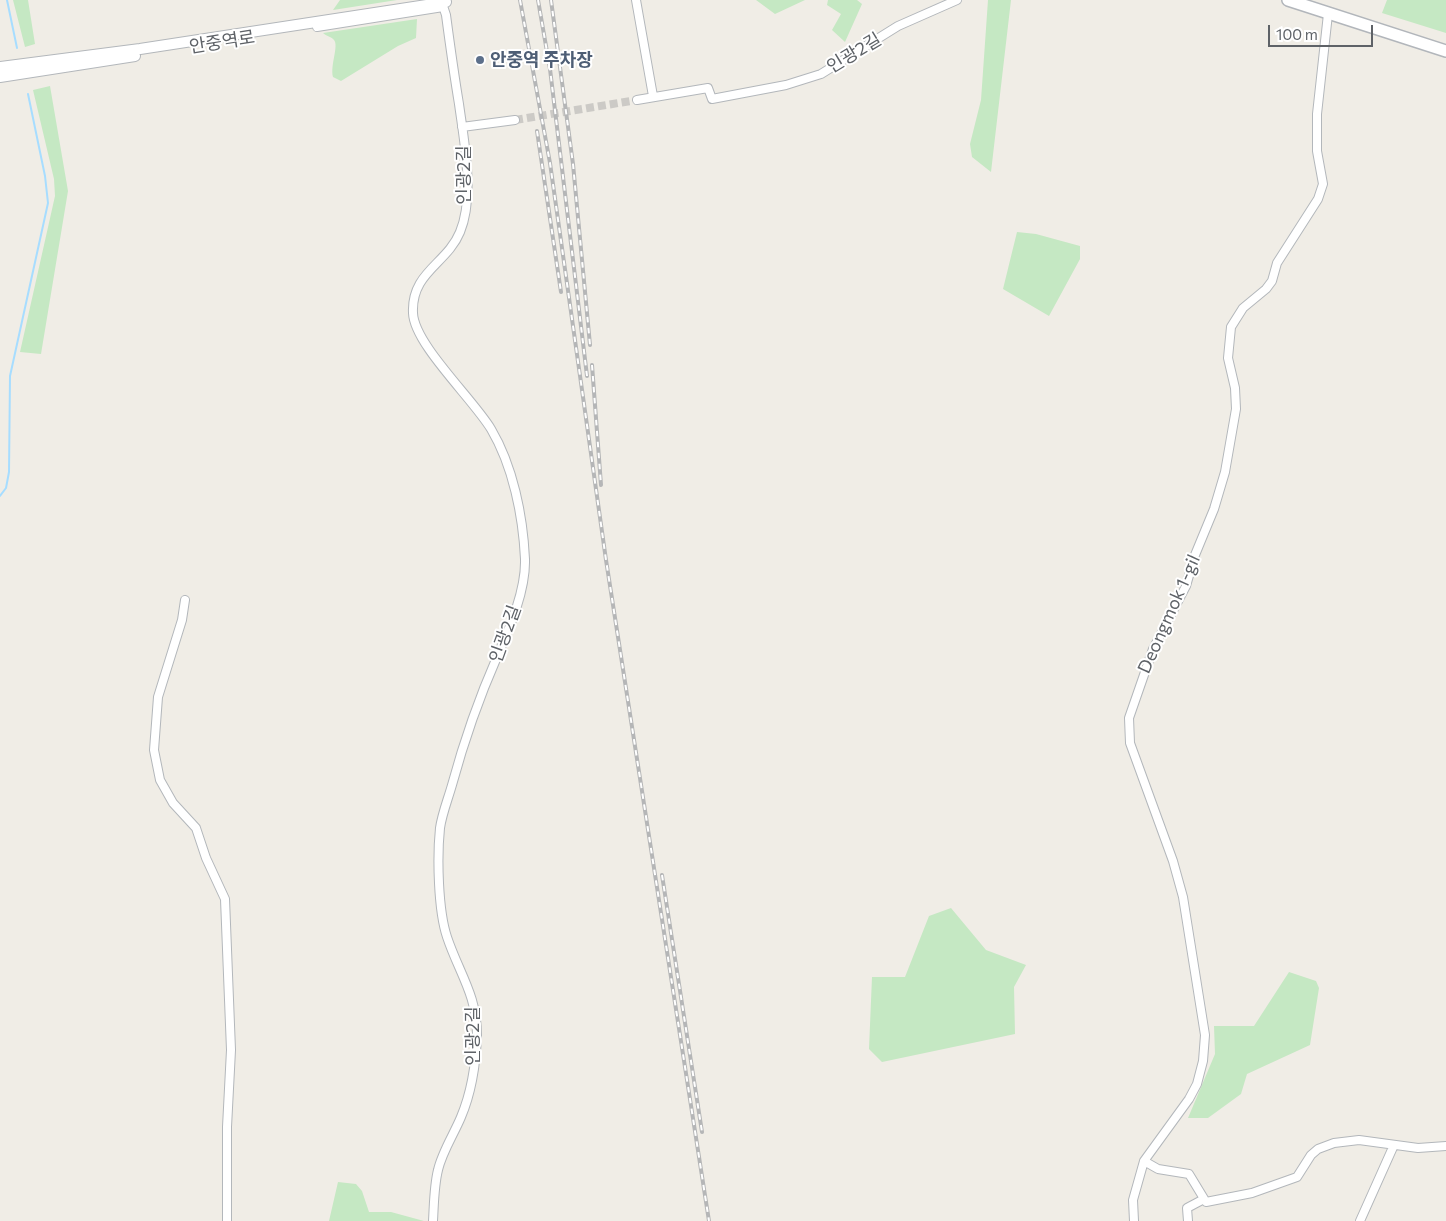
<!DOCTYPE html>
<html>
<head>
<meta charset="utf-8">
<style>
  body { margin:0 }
  #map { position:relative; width:1446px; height:1221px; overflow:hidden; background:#f0ede6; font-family:Commissioner,sans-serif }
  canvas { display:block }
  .scale { position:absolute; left:1268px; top:25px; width:105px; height:22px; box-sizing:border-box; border:2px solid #5e6267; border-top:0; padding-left:6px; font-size:15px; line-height:18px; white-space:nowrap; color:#5e6267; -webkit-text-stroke:4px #fff; paint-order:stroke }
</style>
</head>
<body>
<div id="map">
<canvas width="1446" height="1221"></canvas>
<div class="scale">100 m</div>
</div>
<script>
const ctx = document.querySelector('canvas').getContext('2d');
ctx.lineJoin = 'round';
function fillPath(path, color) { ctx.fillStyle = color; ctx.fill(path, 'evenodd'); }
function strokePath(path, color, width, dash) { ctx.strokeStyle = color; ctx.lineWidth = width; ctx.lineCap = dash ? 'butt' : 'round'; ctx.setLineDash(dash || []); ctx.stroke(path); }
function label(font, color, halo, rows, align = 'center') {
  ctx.font = font + ' Commissioner,"Noto Sans KR",sans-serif'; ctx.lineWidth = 4; ctx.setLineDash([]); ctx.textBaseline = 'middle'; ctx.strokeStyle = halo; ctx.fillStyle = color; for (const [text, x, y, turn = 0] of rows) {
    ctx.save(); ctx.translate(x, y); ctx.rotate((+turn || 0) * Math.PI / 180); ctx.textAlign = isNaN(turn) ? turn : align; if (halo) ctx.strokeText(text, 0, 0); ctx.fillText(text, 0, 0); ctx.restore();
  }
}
const green = new Path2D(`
  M 13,0 L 28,0 L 35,44 L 25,47 Z
  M 340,0 L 397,0 L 333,10 Z
  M 756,0 L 805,0 L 775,14 Z
  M 828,0 L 857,0 L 862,4 L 845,42 L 832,30 L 841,14 L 827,5 Z
  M 988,0 L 1011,0 L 991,172 L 972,157 L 970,144 L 981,100 Z
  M 1387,0 L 1446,0 L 1446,33 L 1382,13 Z
  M 417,19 L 416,38 L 398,46 L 341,81 L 333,77 C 330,65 339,46 334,40 C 332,37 326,36 323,33 Z
  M 50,86 L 68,191 L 41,354 L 20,352 L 55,196 L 54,179 L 33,90 Z
  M 1017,232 L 1036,234 L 1080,246 L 1080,259 L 1049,316 L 1003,289 Z
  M 951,908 L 986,950 L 1026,965 L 1014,987 L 1015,1034 L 882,1062 L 869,1049 L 872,977 L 905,977 L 929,916 Z
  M 1289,972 L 1316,981 L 1319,988 L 1310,1045 L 1247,1074 L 1241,1094 L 1208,1118 L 1188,1118 L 1215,1054 L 1214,1026 L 1254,1026 Z
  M 338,1182 L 356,1184 L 362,1191 L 369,1212 L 391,1212 L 424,1221 L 329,1221 Z`);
const stream = new Path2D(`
  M 7,0 L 17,48
  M 0,496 L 6,488 L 9,472 L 10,376 L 48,203 L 45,176 L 28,94`);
const minorTunnel = new Path2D(`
  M 515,120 L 637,100`);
const minor = new Path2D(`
  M 636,0 L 653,96
  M 317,27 L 443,7
  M 637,100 L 708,88 L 712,99 L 786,85 L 821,74 L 898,26 L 957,0
  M 462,127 L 515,120
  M 185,600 L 182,620 L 158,697 L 154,750 L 160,780 L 173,803 L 196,828 L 206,858 L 225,899 L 231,1050 L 227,1127 L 227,1221
  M 1144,1161 L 1158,1169 L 1189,1174 L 1206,1202 L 1252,1193 L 1297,1177 L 1311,1155 L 1318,1149 L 1334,1143 L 1359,1140 L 1418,1148 L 1446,1146
  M 433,1221 C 434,1204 434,1186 438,1170 C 442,1152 454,1134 461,1117 C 472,1091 476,1063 477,1035 C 477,995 459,973 447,937 C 438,910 437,857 440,828 C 442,814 448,799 452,785 C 464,741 479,698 497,657 C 509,629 526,591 525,559 C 523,516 513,466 491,429 C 473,399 414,344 413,313 C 411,272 447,264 460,232 C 475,196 464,141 459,104 C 454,74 450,45 446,15 L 441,0
  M 1134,1221 L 1133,1200 L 1144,1161 L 1189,1099 L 1197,1084 L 1203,1061 L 1205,1035 L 1183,897 L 1173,861 L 1130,743 L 1129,718 L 1153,649 L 1186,586 L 1195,555 L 1214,509 L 1225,472 L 1236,409 L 1235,388 L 1228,358 L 1231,327 L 1243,308 L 1266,289 L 1272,281 L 1277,263 L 1318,199 L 1323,184 L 1317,151 L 1317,114 L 1328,14
  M 1188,1221 L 1187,1208 L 1204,1199
  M 1360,1221 L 1394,1145`);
const tertiary = new Path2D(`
  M 0,67 L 140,49 L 446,2
  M 0,77 L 135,56`);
const secondary = new Path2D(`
  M 1288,0 L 1446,51`);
const rail = new Path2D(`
  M 520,0 L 550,163 L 606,560 L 709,1221
  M 538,0 L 550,69 L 587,376
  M 551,0 L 573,164 L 590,345
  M 537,131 L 561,292
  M 592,365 L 601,485
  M 662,875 L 702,1132`);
const markers = [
  [480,60,5,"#5c6f8a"]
];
const streetNames = [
  ["안중역로",222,42,-9],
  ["인광2길",854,53,-31],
  ["인광2길",464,175,-90],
  ["Deongmok 1-gil",1169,614,-66],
  ["인광2길",505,634,-70],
  ["인광2길",473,1036,-90]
];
const serviceNames = [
  ["안중역 주차장",490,60]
];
fillPath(green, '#c5e8c3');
strokePath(stream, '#a7ddff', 2);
strokePath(minorTunnel, '#cccac6', 8, [8, 4]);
strokePath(minor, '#b3b7bb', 10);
strokePath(tertiary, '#b3b7bb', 12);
strokePath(secondary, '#b2b6bb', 14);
strokePath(minor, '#fff', 8);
strokePath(tertiary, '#fff', 10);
strokePath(secondary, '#fff', 11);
strokePath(rail, '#b5b6b7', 4);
strokePath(rail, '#fff', 2, [5.5]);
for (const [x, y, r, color] of markers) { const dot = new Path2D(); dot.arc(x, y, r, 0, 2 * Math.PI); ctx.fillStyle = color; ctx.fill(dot); strokePath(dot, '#fff', 2); }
label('18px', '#5e6267', '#fff', streetNames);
label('bold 18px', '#4e5e75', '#fff', serviceNames, 'left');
</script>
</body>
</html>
